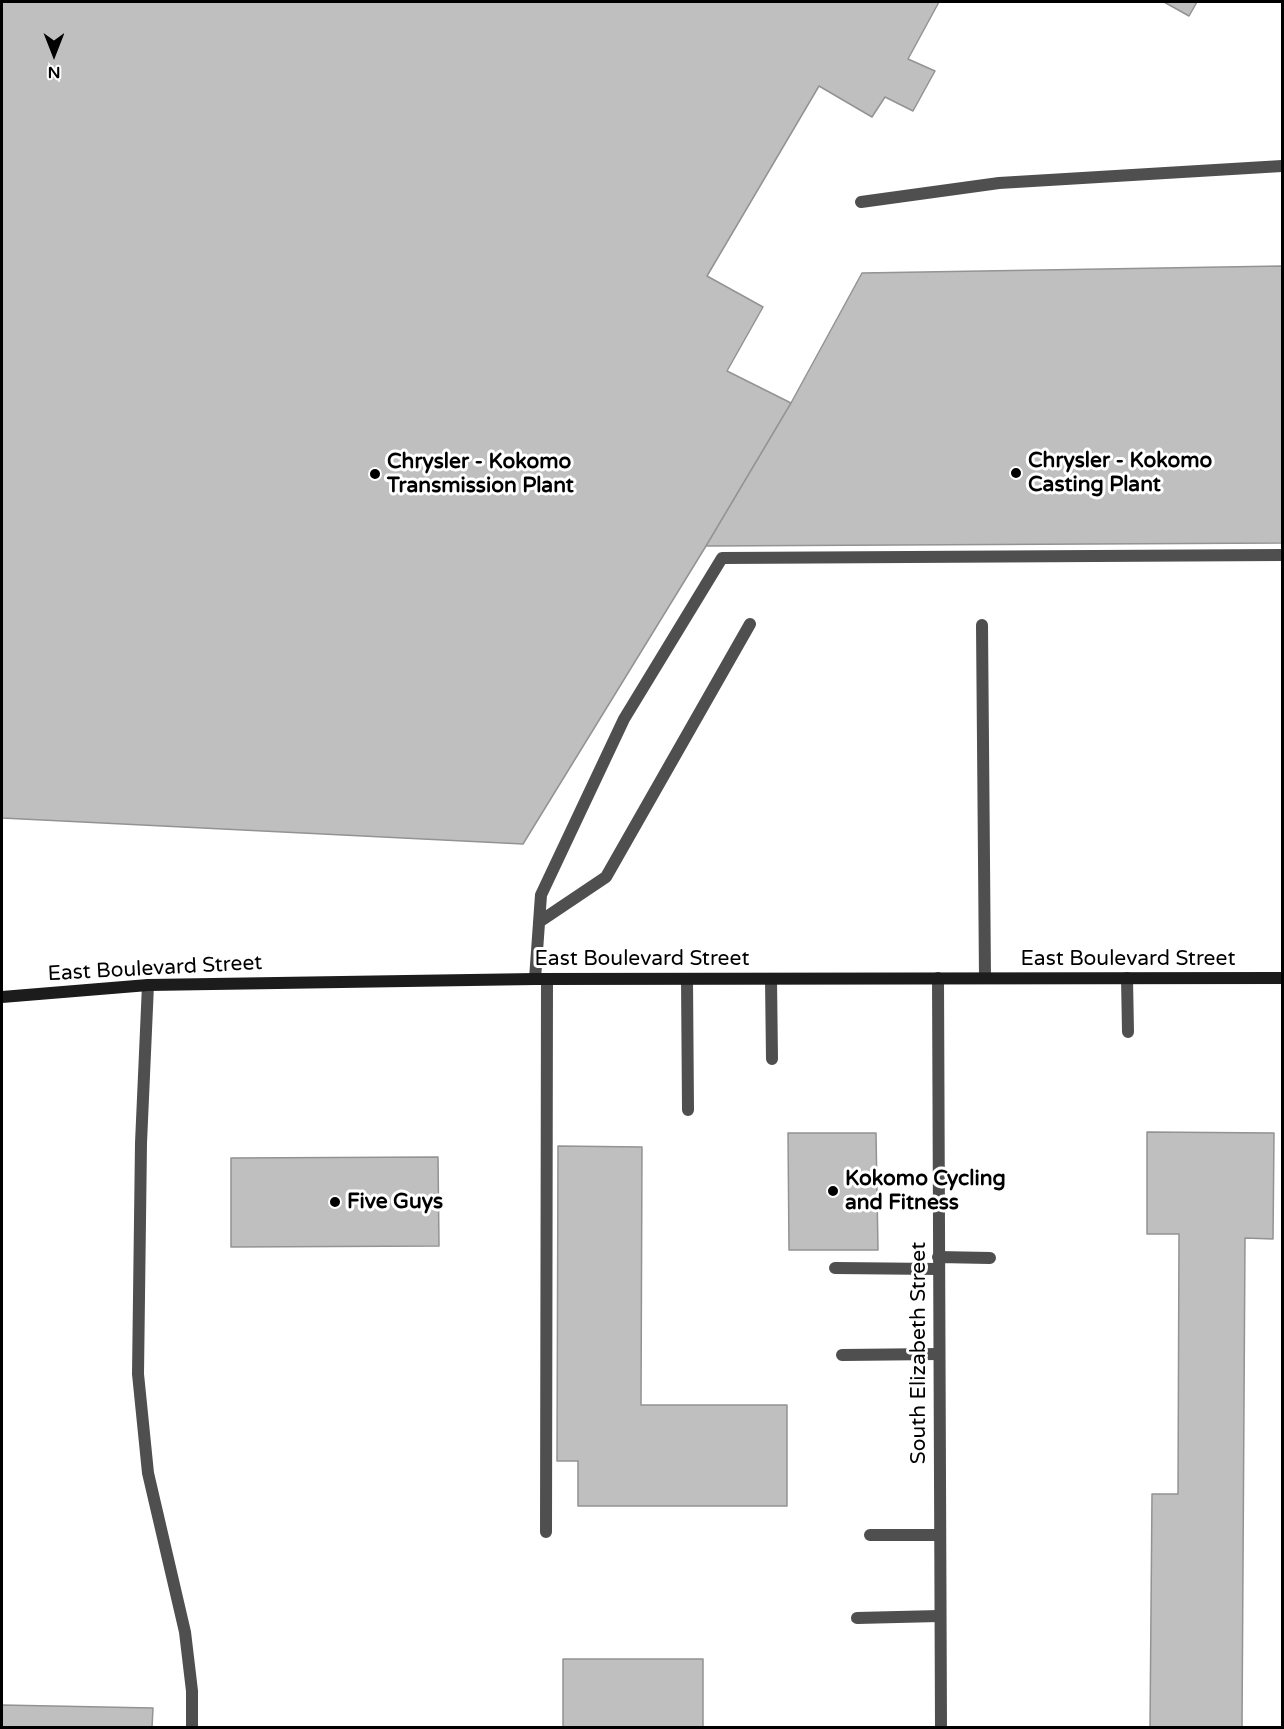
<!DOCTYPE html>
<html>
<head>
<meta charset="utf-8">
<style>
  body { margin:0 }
  #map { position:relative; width:1284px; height:1729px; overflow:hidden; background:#fff; font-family:"Varela Round",sans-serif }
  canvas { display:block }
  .frame { position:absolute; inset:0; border:3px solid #000; pointer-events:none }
  .north { position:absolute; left:24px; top:24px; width:60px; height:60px; -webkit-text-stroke:4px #fff; paint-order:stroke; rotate:180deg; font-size:16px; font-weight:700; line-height:24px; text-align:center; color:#000 }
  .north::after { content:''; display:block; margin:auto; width:21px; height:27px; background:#000; clip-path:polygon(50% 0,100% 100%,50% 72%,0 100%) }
</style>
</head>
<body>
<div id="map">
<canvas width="1284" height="1729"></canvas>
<div class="frame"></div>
<div class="north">N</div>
</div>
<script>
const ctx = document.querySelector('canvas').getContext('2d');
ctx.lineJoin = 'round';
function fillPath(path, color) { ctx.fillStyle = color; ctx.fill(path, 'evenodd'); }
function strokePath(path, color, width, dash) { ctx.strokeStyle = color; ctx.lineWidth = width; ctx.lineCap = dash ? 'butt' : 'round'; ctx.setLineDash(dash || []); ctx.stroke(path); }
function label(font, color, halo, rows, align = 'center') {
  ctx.font = font + ' "Varela Round",sans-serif'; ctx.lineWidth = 6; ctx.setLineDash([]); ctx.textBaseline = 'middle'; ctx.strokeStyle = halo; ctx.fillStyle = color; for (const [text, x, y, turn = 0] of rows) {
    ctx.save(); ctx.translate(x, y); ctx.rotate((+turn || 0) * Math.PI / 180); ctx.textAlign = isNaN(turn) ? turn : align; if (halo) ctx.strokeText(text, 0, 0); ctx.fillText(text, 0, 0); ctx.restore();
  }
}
const building = new Path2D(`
  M 2,2 L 939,2 L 908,59 L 935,71 L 913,111 L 885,97 L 872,117 L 819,86 L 707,276 L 763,307 L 727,371 L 791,403 L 706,546 L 523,844 L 2,818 Z
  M 1164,2 L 1197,2 L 1189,16 Z
  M 1282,266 L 1282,543 L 706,546 L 791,403 L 862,273 Z
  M 1147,1132 L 1274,1133 L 1273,1239 L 1245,1238 L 1242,1728 L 1150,1728 L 1152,1494 L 1178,1494 L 1179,1234 L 1147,1234 Z
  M 788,1133 L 876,1133 L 878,1250 L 789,1250 Z
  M 558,1146 L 642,1147 L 641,1405 L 787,1405 L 787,1506 L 578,1506 L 578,1461 L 557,1461 Z
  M 438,1157 L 439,1246 L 231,1247 L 231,1158 Z
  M 563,1659 L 703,1659 L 703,1728 L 563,1728 Z
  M 2,1705 L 153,1708 L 152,1728 L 2,1728 Z`);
const lane = new Path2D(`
  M 861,202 L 999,183 L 1282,166
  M 982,625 L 985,978
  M 539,922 L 606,877 L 750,624
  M 1127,978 L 1128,1032
  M 535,979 L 541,895 L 624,719 L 722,558 L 1282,555
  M 687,979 L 688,1110
  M 771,979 L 772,1059
  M 148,985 L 141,1143 L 138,1374 L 148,1473 L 185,1632 L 192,1691 L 192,1728
  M 938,1257 L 990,1258
  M 835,1268 L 938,1269
  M 842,1355 L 939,1354
  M 546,1532 L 547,979
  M 870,1535 L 939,1535
  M 857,1618 L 939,1616`);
const street = new Path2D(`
  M 938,978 L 941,1728`);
const secondary = new Path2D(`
  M 2,997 L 148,985 L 535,979 L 1282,978`);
const markers = [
  [1016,473,6,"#000"],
  [375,474,6,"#000"],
  [833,1191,6,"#000"],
  [335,1202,6,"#000"]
];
const poiNames = [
  ["Chrysler - Kokomo",1028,461],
  ["Casting Plant",1028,485],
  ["Chrysler - Kokomo",387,462],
  ["Transmission Plant",387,486],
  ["Kokomo Cycling",845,1179],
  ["and Fitness",845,1203],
  ["Five Guys",347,1202]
];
const streetNames = [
  ["East Boulevard Street",642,959],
  ["East Boulevard Street",1128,959],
  ["East Boulevard Street",155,969,-3],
  ["South Elizabeth Street",919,1353,-90]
];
fillPath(building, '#bfbfbf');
strokePath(building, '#939393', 1.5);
strokePath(lane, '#4f4f4f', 12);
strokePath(street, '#4f4f4f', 12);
strokePath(secondary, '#1c1c1c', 12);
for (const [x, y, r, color] of markers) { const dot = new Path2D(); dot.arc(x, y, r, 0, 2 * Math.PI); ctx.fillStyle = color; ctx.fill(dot); strokePath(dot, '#fff', 2); }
label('bold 21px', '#000', '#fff', poiNames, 'left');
label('21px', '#000', '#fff', streetNames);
</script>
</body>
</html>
